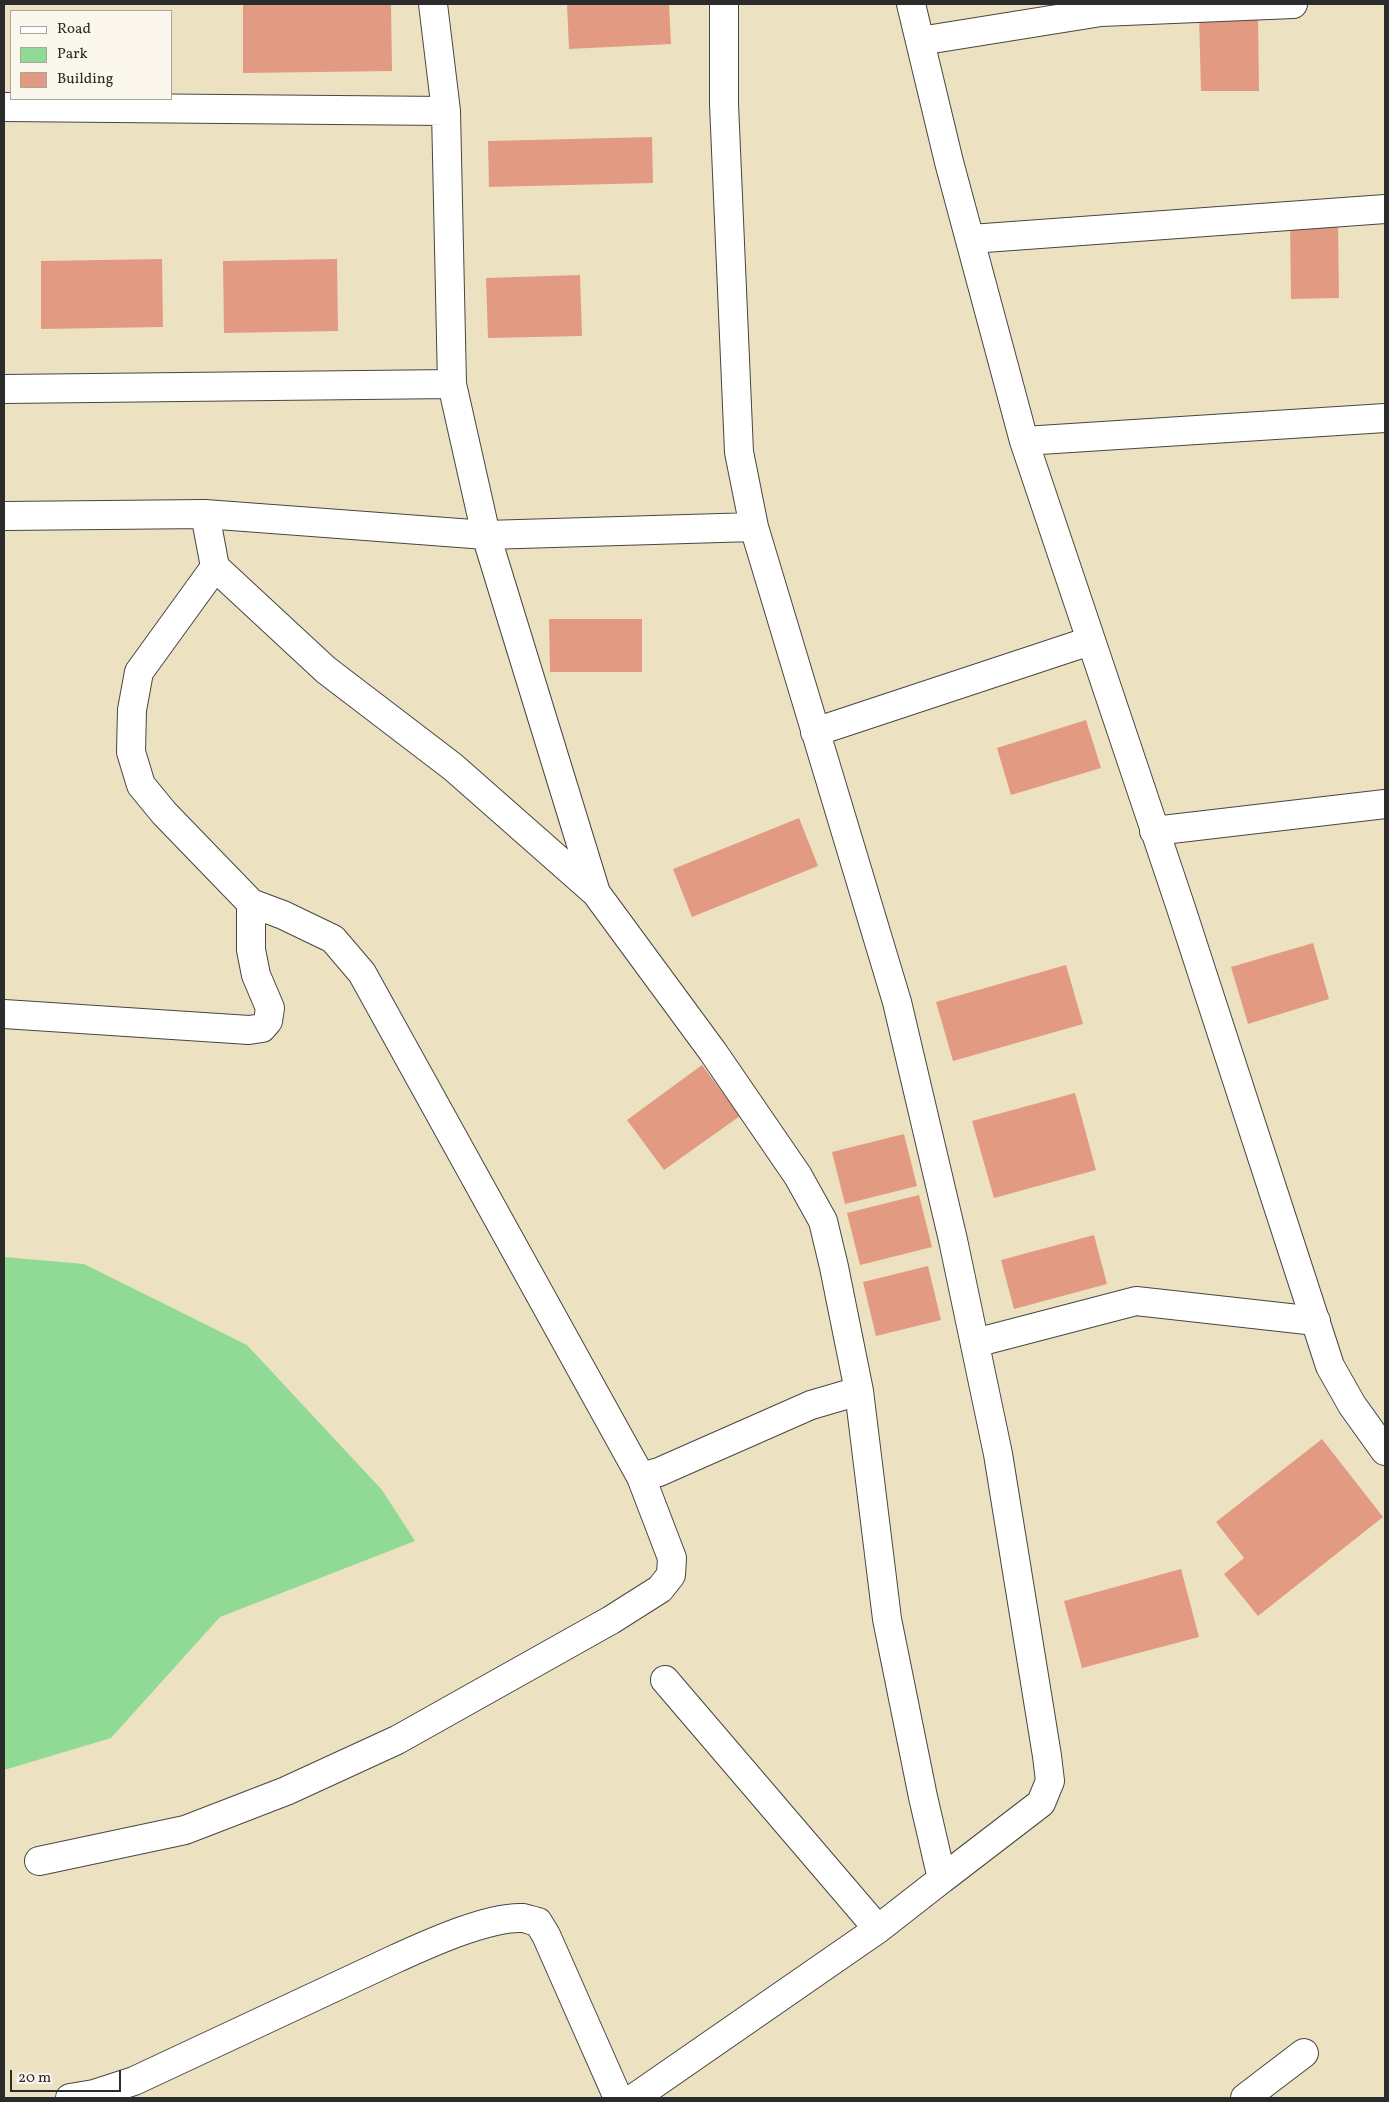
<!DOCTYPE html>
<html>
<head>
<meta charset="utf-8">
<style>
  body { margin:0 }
  #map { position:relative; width:1389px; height:2102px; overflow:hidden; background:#ece2c1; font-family:Vollkorn,serif }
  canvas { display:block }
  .frame { position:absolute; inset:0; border:5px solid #2b2b2b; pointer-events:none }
  .legend { position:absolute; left:10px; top:10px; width:162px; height:90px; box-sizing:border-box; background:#fbf7ec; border:1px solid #a8a59f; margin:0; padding:6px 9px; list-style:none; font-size:15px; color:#2b2b2b }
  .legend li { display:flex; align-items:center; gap:10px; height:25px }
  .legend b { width:25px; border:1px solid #a8a59f }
  .scale { position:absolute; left:10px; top:2070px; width:111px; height:22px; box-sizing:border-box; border:2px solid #2b2b2b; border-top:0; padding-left:6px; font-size:15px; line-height:18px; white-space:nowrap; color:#2b2b2b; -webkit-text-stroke:4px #fbf7ec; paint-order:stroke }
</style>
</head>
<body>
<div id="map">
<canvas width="1389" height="2102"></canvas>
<div class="frame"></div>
<ul class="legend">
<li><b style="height:6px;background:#fff"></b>Road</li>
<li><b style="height:14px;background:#90da96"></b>Park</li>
<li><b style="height:14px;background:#e39a82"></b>Building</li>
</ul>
<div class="scale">20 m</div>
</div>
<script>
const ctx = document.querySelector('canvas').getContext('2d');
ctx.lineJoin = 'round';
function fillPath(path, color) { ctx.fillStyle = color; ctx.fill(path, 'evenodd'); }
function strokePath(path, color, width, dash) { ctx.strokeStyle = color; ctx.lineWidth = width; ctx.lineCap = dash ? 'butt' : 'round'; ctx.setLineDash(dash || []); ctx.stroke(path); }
const green = new Path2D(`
  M 4,1257 L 84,1264 L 247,1345 L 382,1490 L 415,1541 L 220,1617 L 111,1738 L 4,1770 Z`);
const building = new Path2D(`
  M 243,4 L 391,4 L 392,71 L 243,73 Z
  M 567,4 L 669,4 L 671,44 L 569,49 Z
  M 1199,15 L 1258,15 L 1259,91 L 1201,91 Z
  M 652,137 L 653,183 L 489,187 L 488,141 Z
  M 1338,218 L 1339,298 L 1291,299 L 1290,219 Z
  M 162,259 L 163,327 L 41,329 L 41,261 Z
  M 337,259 L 338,331 L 224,333 L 223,261 Z
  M 580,275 L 582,336 L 488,338 L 486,278 Z
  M 549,619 L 642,619 L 642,672 L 550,672 Z
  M 1086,720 L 1101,768 L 1011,795 L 997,748 Z
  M 799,818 L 818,866 L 692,917 L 673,869 Z
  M 1313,943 L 1329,999 L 1248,1024 L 1231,967 Z
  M 1066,965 L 1083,1024 L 953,1061 L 936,1002 Z
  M 702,1065 L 740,1116 L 664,1170 L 627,1120 Z
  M 1075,1093 L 1096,1170 L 994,1198 L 972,1121 Z
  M 904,1134 L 917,1186 L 845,1204 L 832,1152 Z
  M 919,1195 L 932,1247 L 860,1265 L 847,1213 Z
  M 1094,1235 L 1107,1284 L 1014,1309 L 1001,1260 Z
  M 928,1266 L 941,1320 L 876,1336 L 863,1282 Z
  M 1322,1439 L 1383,1517 L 1258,1616 L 1224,1574 L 1244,1558 L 1216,1522 Z
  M 1181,1569 L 1199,1637 L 1082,1668 L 1064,1601 Z`);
const pedestrian = new Path2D(`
  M 975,1343 L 1136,1301 L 1316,1321`);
const minor = new Path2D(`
  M 433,4 L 446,111 L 452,384 L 486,535 L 596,893 L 713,1052 L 798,1176 L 823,1221 L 834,1267 L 859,1391 L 887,1619 L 923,1797 L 942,1879 L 1041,1803 L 1050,1781 L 1047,1756 L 998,1454 L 953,1240 L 897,1002 L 754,527 L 739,452 L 724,104 L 724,4
  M 911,4 L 949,162 L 1024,441 L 1180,905 L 1330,1366 L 1352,1405 L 1385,1451
  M 920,41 L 1101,12 L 1293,4
  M 4,107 L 446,111
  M 971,239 L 1385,209
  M 4,389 L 452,384
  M 1024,441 L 1385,418
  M 205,514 L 215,567 L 326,670 L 453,767 L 596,893
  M 4,516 L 205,514 L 486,535 L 754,527
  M 215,567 L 139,672 L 132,710 L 131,752 L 141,785 L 164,813 L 251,903 L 283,915 L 333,939 L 362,973 L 641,1477 L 659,1472 L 811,1405 L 859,1391
  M 815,732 L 1090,641
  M 1154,831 L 1385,804
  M 4,1014 L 249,1030 L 262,1028 L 268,1021 L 270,1008 L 256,975 L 251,950 L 251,903
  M 665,1680 L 878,1929
  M 39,1861 L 185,1830 L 286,1791 L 397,1740 L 611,1620 L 660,1589 L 671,1575 L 672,1558 L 641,1477
  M 70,2098 L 94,2094 L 134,2081 L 397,1958 C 428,1944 489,1916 523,1918 C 528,1919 533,1921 538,1922 L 546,1935 L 618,2098
  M 634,2098 L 878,1929 L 942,1879
  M 1245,2098 L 1304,2053`);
fillPath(green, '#90da96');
fillPath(building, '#e39a82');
strokePath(pedestrian, '#484642', 30);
strokePath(minor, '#484642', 30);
strokePath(pedestrian, '#fff', 28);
strokePath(minor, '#fff', 28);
</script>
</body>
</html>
